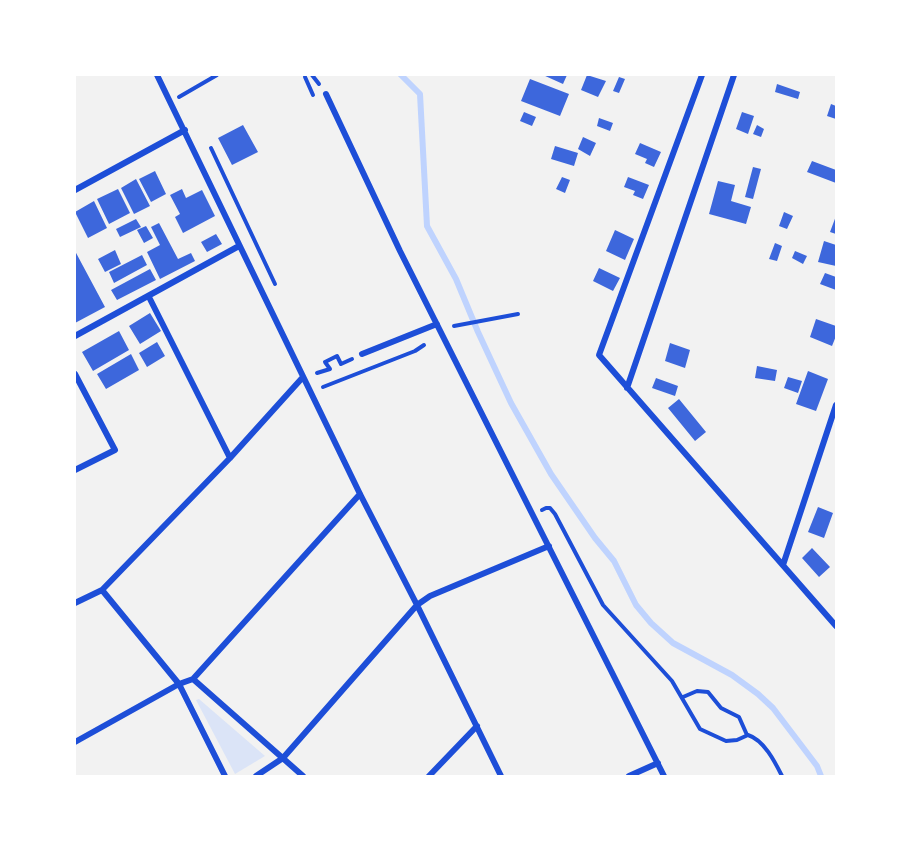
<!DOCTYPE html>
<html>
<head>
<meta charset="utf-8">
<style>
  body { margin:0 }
  #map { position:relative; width:911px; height:851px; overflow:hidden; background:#f2f2f2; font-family:Rubik,sans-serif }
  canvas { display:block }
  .frame { position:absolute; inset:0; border:76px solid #fff; pointer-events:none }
</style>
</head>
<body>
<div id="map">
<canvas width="911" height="851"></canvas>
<div class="frame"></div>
</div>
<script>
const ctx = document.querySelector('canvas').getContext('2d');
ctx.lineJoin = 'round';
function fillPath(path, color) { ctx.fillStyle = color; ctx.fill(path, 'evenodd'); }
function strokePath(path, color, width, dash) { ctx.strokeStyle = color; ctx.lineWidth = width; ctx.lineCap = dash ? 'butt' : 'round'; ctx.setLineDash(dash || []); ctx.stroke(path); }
const green = new Path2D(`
  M 199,699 L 265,756 L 235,774 L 196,700 Z`);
const stream = new Path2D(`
  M 401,75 L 420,94 L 427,226 L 456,279 L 478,332 L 511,403 L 551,474 L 595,538 L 614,561 L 636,605 L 651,623 L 673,643 L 732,675 L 758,694 L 773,708 L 817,766 L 821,776`);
const building = new Path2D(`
  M 543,75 L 567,75 L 563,84 Z
  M 587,75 L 606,81 L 598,97 L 581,90 Z
  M 619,77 L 625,79 L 619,93 L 613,91 Z
  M 530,79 L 569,94 L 560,116 L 521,101 Z
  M 777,84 L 800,92 L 798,99 L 775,92 Z
  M 831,104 L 836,106 L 836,119 L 827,116 Z
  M 524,112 L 536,117 L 532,126 L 520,121 Z
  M 742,112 L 754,116 L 748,134 L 736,129 Z
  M 599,118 L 613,123 L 610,131 L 597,126 Z
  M 243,125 L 258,152 L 232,165 L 218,138 Z
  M 757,125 L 764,129 L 761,137 L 753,134 Z
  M 583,137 L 596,143 L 590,156 L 578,149 Z
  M 640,143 L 661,152 L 654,167 L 645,163 L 647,159 L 635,154 Z
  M 555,146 L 578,153 L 574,166 L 551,159 Z
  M 812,161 L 836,170 L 836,183 L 807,172 Z
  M 753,167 L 761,169 L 753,199 L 745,197 Z
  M 155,171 L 166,194 L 151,202 L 139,179 Z
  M 562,177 L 570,180 L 565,193 L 556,189 Z
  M 628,177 L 649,185 L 643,199 L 633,195 L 635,191 L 624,187 Z
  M 136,179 L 150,206 L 134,214 L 121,188 Z
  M 718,181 L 735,185 L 731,201 L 751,207 L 746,224 L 709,214 Z
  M 118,189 L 130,213 L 109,224 L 97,199 Z
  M 182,189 L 186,198 L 202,190 L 215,216 L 183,233 L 175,217 L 180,214 L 170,195 Z
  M 94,201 L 107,228 L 88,238 L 75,212 Z
  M 784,212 L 793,216 L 787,229 L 779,226 Z
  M 836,216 L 836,234 L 830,232 Z
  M 136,219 L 141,227 L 120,237 L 116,229 Z
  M 159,223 L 178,259 L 191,253 L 195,261 L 160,279 L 147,252 L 160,245 L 151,227 Z
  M 146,226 L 153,238 L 144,243 L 137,230 Z
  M 615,230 L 634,239 L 625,260 L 606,251 Z
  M 216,234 L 222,244 L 207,252 L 201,242 Z
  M 824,241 L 836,245 L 836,266 L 818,262 Z
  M 775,243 L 782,246 L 777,261 L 769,259 Z
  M 115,250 L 121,264 L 105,272 L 98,259 Z
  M 75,251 L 105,307 L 75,323 Z
  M 795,251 L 807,256 L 803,264 L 792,258 Z
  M 142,255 L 147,265 L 114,283 L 109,272 Z
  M 599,268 L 620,278 L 613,291 L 593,281 Z
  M 150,269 L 156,280 L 117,300 L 111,290 Z
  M 825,273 L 836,277 L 836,290 L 820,284 Z
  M 150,313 L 161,331 L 140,344 L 129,326 Z
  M 816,319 L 836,326 L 836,336 L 832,346 L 810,337 Z
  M 119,331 L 129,350 L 93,371 L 82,352 Z
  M 157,342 L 165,356 L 147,367 L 139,353 Z
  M 670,343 L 690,350 L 685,368 L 665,361 Z
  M 131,354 L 139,370 L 106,389 L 97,374 Z
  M 757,366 L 777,370 L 775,381 L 755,378 Z
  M 808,371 L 828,379 L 816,411 L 796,404 Z
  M 788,377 L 802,381 L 798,393 L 784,388 Z
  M 656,378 L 678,386 L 675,396 L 652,388 Z
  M 679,399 L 706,432 L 695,441 L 668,408 Z
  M 818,507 L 833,513 L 824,538 L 808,532 Z
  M 812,548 L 830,567 L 819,577 L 802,558 Z`);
const path = new Path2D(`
  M 312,75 L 319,84
  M 305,77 L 313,95
  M 179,97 L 217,75
  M 211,148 L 275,284
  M 454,326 L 518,314
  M 317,373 L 330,369 L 325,362 L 337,356 L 341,364 L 352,359
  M 323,387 L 415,351 L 424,345
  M 542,510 L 546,508 L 550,508 L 555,514 L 603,605 L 672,681 L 700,729 L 726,741 L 737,740 L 748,735 C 764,740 775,762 782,776
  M 683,697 L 697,691 L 708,692 L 721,708 L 739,717 L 747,735`);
const minor = new Path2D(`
  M 157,75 L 360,494 L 417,605 L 501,776
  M 702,75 L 599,355 L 836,626
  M 326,94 L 400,251 L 664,776
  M 75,190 L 185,130
  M 149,297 L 230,458
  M 75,336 L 239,246
  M 362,354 L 437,324
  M 75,374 L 115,450 L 75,470
  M 627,388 L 734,75
  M 783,565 L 836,405
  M 102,590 L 179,684 L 225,776
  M 75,603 L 102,590 L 230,458 L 303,377
  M 193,679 L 303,776
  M 75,742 L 179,684 L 193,679 L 360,494
  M 256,776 L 283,758 L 417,605 L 430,596 L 549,546
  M 429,776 L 477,726
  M 629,776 L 658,763`);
fillPath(green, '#dbe4f7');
strokePath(stream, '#bfd3fe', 6);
fillPath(building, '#3d67dc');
strokePath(path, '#1d4ed8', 4);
strokePath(minor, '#1d4ed8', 6);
</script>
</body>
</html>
